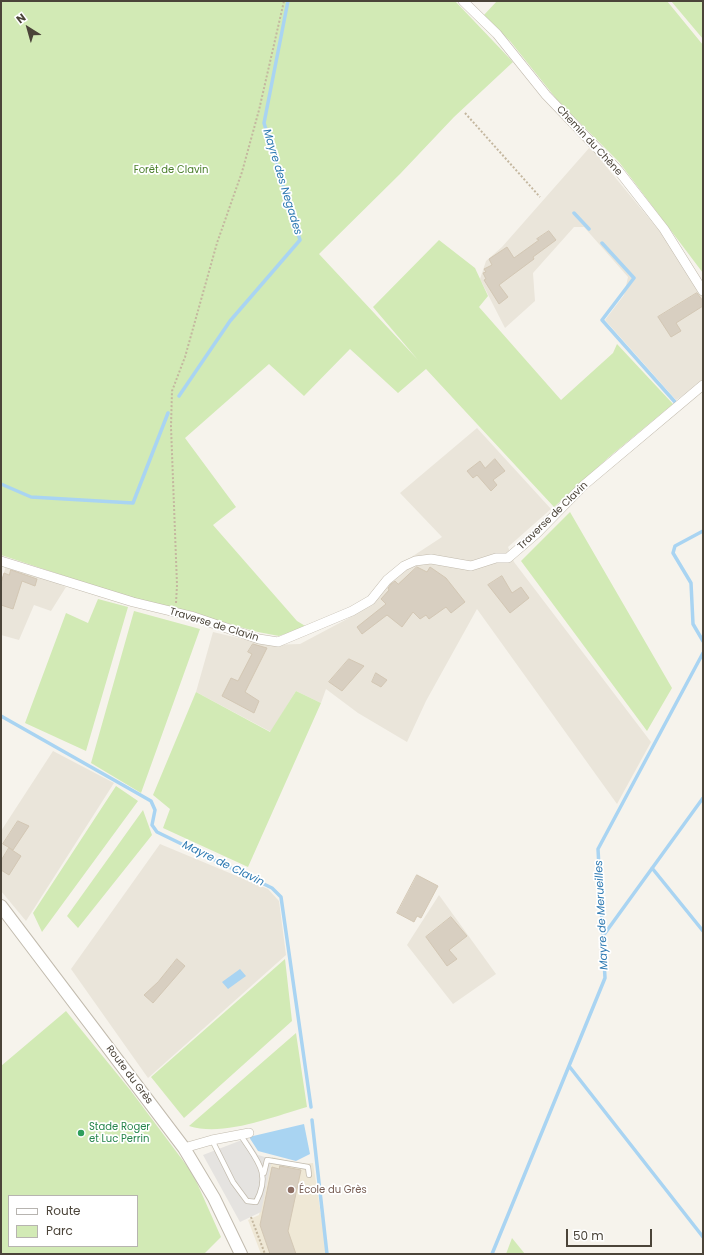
<!DOCTYPE html>
<html>
<head>
<meta charset="utf-8">
<style>
  body { margin:0 }
  #map { position:relative; width:704px; height:1255px; overflow:hidden; background:#f6f3ec; font-family:Poppins,sans-serif }
  canvas { display:block }
  .frame { position:absolute; inset:0; border:2px solid #4b4439; pointer-events:none }
  .legend { position:absolute; left:8px; top:1195px; width:130px; height:52px; box-sizing:border-box; background:#fff; border:1px solid #b7b4b0; margin:0; padding:5px 7px; list-style:none; font-size:12px; color:#4b4439 }
  .legend li { display:flex; align-items:center; gap:8px; height:20px }
  .legend b { width:20px; border:1px solid #b7b4b0 }
  .north { position:absolute; left:8px; top:8px; width:40px; height:40px; -webkit-text-stroke:3px #fff; paint-order:stroke; rotate:323deg; font-size:11px; font-weight:700; line-height:16px; text-align:center; color:#4b4439 }
  .north::after { content:''; display:block; margin:auto; width:14px; height:18px; background:#4b4439; clip-path:polygon(50% 0,100% 100%,50% 72%,0 100%) }
  .scale { position:absolute; left:566px; top:1229px; width:86px; height:18px; box-sizing:border-box; border:2px solid #4b4439; border-top:0; padding-left:5px; font-size:12px; line-height:14px; white-space:nowrap; color:#4b4439; -webkit-text-stroke:3px #fff; paint-order:stroke }
</style>
</head>
<body>
<div id="map">
<canvas width="704" height="1255"></canvas>
<div class="frame"></div>
<ul class="legend">
<li><b style="height:5px;background:#fff"></b>Route</li>
<li><b style="height:11px;background:#d2eab5"></b>Parc</li>
</ul>
<div class="north">N</div>
<div class="scale">50 m</div>
</div>
<script>
const ctx = document.querySelector('canvas').getContext('2d');
ctx.lineJoin = 'round';
function fillPath(path, color) { ctx.fillStyle = color; ctx.fill(path, 'evenodd'); }
function strokePath(path, color, width, dash) { ctx.strokeStyle = color; ctx.lineWidth = width; ctx.lineCap = dash ? 'butt' : 'round'; ctx.setLineDash(dash || []); ctx.stroke(path); }
function label(font, color, halo, rows, align = 'center') {
  ctx.font = font + ' Poppins,sans-serif'; ctx.lineWidth = 3.5; ctx.setLineDash([]); ctx.textBaseline = 'middle'; ctx.strokeStyle = halo; ctx.fillStyle = color; for (const [text, x, y, turn = 0] of rows) {
    ctx.save(); ctx.translate(x, y); ctx.rotate((+turn || 0) * Math.PI / 180); ctx.textAlign = isNaN(turn) ? turn : align; if (halo) ctx.strokeText(text, 0, 0); ctx.fillText(text, 0, 0); ctx.restore();
  }
}
const residential = new Path2D(`
  M 590,147 L 662,234 L 703,298 L 703,383 L 676,400 L 605,320 L 624,295 L 628,277 L 584,227 L 574,227 L 533,273 L 535,301 L 505,328 L 480,279 L 486,261 L 502,247 Z
  M 477,428 L 551,509 L 508,547 L 514,562 L 651,742 L 617,804 L 477,609 L 426,701 L 407,742 L 358,713 L 326,689 L 321,703 L 296,691 L 271,732 L 196,692 L 213,632 L 268,645 L 300,644 L 349,618 L 413,556 L 442,537 L 400,493 Z
  M 6,566 L 46,578 L 66,587 L 51,611 L 34,605 L 19,640 L 1,635 L 1,582 Z
  M 53,751 L 114,783 L 26,921 L 1,891 L 1,831 Z
  M 160,844 L 268,889 L 279,901 L 286,955 L 148,1078 L 71,969 Z
  M 439,895 L 496,974 L 453,1004 L 407,945 Z`);
const education = new Path2D(`
  M 272,1157 L 301,1164 L 313,1163 L 327,1254 L 261,1254 L 248,1220 L 259,1215 Z`);
const green = new Path2D(`
  M 1,1 L 455,1 L 513,62 L 454,117 L 400,174 L 319,254 L 418,360 L 373,307 L 439,240 L 475,268 L 488,296 L 479,307 L 561,400 L 613,353 L 617,344 L 673,404 L 609,457 L 554,507 L 426,369 L 398,393 L 350,349 L 304,396 L 269,364 L 185,438 L 236,507 L 213,525 L 297,621 L 307,627 L 279,636 L 258,632 L 116,593 L 1,555 Z
  M 497,1 L 667,1 L 703,45 L 703,273 L 619,162 L 558,101 L 510,41 L 483,16 Z
  M 671,1 L 703,1 L 703,39 Z
  M 570,512 L 672,688 L 647,731 L 521,561 Z
  M 98,599 L 128,607 L 86,751 L 25,723 L 66,613 L 88,623 Z
  M 134,611 L 200,629 L 141,793 L 91,763 Z
  M 296,691 L 321,703 L 248,867 L 163,828 L 170,809 L 153,795 L 196,692 L 270,732 Z
  M 116,786 L 138,801 L 42,932 L 33,913 Z
  M 143,810 L 152,835 L 78,928 L 67,916 Z
  M 285,959 L 292,1021 L 184,1118 L 151,1077 Z
  M 66,1011 L 131,1091 L 193,1174 L 221,1237 L 204,1254 L 1,1254 L 1,1066 ZM 9,1196 L 137,1196 L 137,1246 L 9,1246 Z
  M 296,1033 L 307,1107 C 272,1117 223,1137 189,1126 Z
  M 512,1238 L 525,1254 L 506,1254 Z`);
const parking = new Path2D(`
  M 247,1138 L 258,1155 L 272,1159 L 261,1212 L 240,1222 L 203,1155 Z`);
const water = new Path2D(`
  M 240,969 L 246,976 L 228,989 L 222,982 Z
  M 304,1124 L 310,1154 L 296,1161 L 258,1151 L 249,1137 Z`);
const stream = new Path2D(`
  M 574,213 L 589,229
  M 602,243 L 634,278 L 602,320 L 675,402
  M 179,396 L 230,321 L 300,240 L 264,123 L 288,1
  M 1,484 L 31,497 L 133,503 L 168,413
  M 703,531 L 675,546 L 673,553 L 691,583 L 693,624 L 703,641
  M 1,716 L 151,801 L 155,810 L 152,825 L 157,832 L 272,888 L 281,897 L 311,1107
  M 652,868 L 703,931
  M 603,936 L 703,798
  M 569,1066 L 703,1237
  M 312,1120 L 327,1254
  M 492,1254 L 605,978 L 598,849 L 703,653`);
const building = new Path2D(`
  M 549,231 L 556,240 L 533,257 L 534,259 L 499,285 L 508,297 L 499,304 L 484,280 L 486,279 L 483,273 L 486,272 L 484,269 L 492,265 L 489,259 L 507,247 L 514,258 L 539,240 L 537,239 Z
  M 697,293 L 703,301 L 703,306 L 676,323 L 681,331 L 671,337 L 658,317 Z
  M 495,459 L 505,471 L 493,480 L 497,485 L 491,491 L 477,475 L 473,478 L 467,471 L 480,461 L 485,468 Z
  M 417,567 L 427,572 L 430,567 L 446,578 L 465,602 L 451,613 L 446,607 L 429,619 L 426,615 L 420,619 L 413,612 L 402,627 L 387,615 L 362,634 L 357,627 L 386,604 L 381,599 L 389,590 L 388,588 L 391,584 L 395,581 L 398,584 Z
  M 11,570 L 37,579 L 35,586 L 22,581 L 13,609 L 1,605 L 1,583 L 4,573 L 9,575 Z
  M 502,576 L 512,593 L 521,587 L 529,598 L 510,613 L 488,585 Z
  M 253,644 L 267,648 L 245,692 L 259,701 L 254,713 L 222,696 L 231,678 L 238,681 L 252,654 L 248,652 Z
  M 349,659 L 364,666 L 342,691 L 329,682 Z
  M 376,673 L 387,680 L 381,687 L 372,682 Z
  M 18,821 L 29,826 L 13,850 L 3,844 Z
  M 9,848 L 21,856 L 9,875 L 1,870 L 1,861 Z
  M 417,875 L 438,886 L 421,918 L 417,916 L 414,922 L 397,913 Z
  M 451,917 L 467,936 L 449,950 L 457,959 L 447,966 L 426,937 Z
  M 177,959 L 185,966 L 153,1003 L 144,995 L 158,982 Z
  M 280,1166 L 301,1170 L 288,1231 L 296,1254 L 270,1254 L 260,1225 L 272,1167 L 279,1169 Z`);
const path = new Path2D(`
  M 465,113 L 540,197
  M 176,603 L 177,585 L 171,427 L 172,391 L 185,357 L 217,243 L 242,172 L 259,110 L 284,1
  M 251,1217 L 265,1254`);
const service = new Path2D(`
  M 212,1140 L 233,1182 L 247,1201 L 256,1202 C 272,1172 256,1160 240,1134
  M 264,1173 L 267,1160 L 308,1167 L 309,1175`);
const minor = new Path2D(`
  M 463,1 L 497,34 L 546,95 L 618,170 L 664,229 L 703,291
  M 1,561 L 133,602 L 191,616 L 259,639 L 278,642 L 352,611 L 371,600 L 387,580 L 404,566 L 415,561 L 431,559 L 471,566 L 496,558 L 508,558 L 537,533 L 584,485 L 703,385
  M 184,1148 L 212,1140 L 249,1133`);
const tertiary = new Path2D(`
  M 1,906 L 184,1148 L 214,1198 L 241,1254`);
const markers = [
  [81,1133,4,"#2e9e5b"],
  [291,1190,4,"#8d6e63"]
];
const streetNames = [
  ["Chemin du Chêne",589,141,47],
  ["Traverse de Clavin",553,516,-44],
  ["Traverse de Clavin",214,625,17],
  ["Route du Grès",129,1075,53]
];
const parkNames = [
  ["Forêt de Clavin",171,170]
];
const leisureNames = [
  ["Stade Roger",89,1127],
  ["et Luc Perrin",89,1139]
];
const educationNames = [
  ["École du Grès",299,1190]
];
const waterNames = [
  ["Mayre des Negades",282,182,73],
  ["Mayre de Clavin",223,864,26],
  ["Mayre de Merueilles",602,915,-93]
];
fillPath(residential, '#eae5da');
fillPath(education, '#efe8d6');
fillPath(green, '#d2eab5');
fillPath(parking, '#e5e3e0');
fillPath(water, '#a9d4f2');
strokePath(stream, '#a9d4f2', 3.5);
fillPath(building, '#d8cfc1');
strokePath(building, '#d3c7b4', 1);
strokePath(service, '#c2bbae', 6);
strokePath(minor, '#c2bbae', 10);
strokePath(tertiary, '#c2bbae', 14);
strokePath(path, '#c4b79f', 2, [2, 2]);
strokePath(service, '#fff', 4.5);
strokePath(minor, '#fff', 9);
strokePath(tertiary, '#fff', 12);
for (const [x, y, r, color] of markers) { const dot = new Path2D(); dot.arc(x, y, r, 0, 2 * Math.PI); ctx.fillStyle = color; ctx.fill(dot); strokePath(dot, '#fff', 1.5); }
label('10px', '#4b4439', '#fff', streetNames);
label('10px', '#4a7f2a', '#fff', parkNames);
label('10px', '#27864d', '#fff', leisureNames, 'left');
label('10px', '#785e54', '#fff', educationNames, 'left');
label('italic 11px', '#2e7ab2', '#fff', waterNames);
</script>
</body>
</html>
